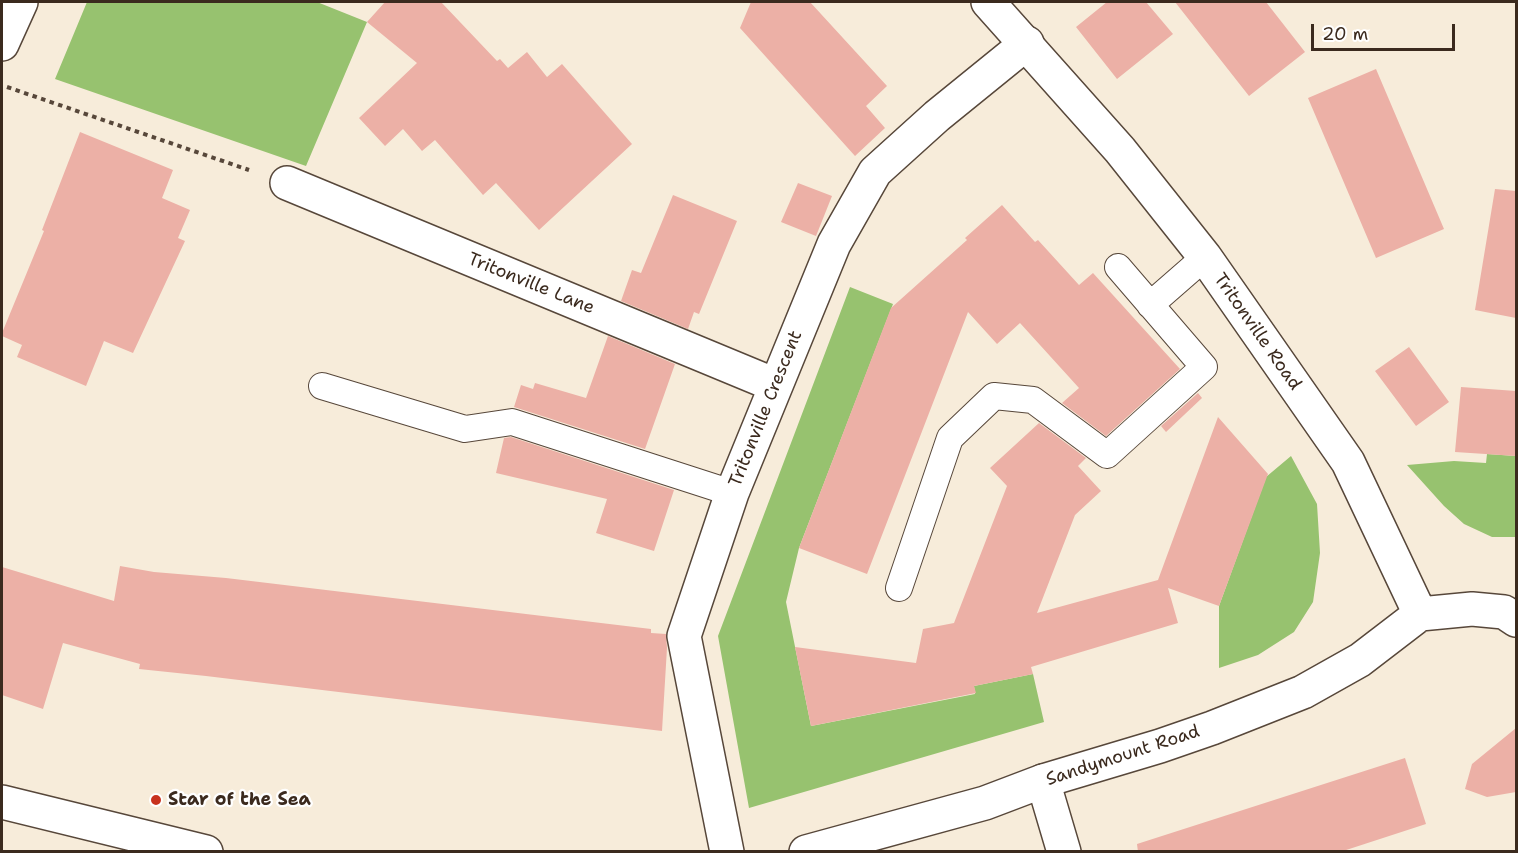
<!DOCTYPE html>
<html>
<head>
<meta charset="utf-8">
<style>
  body { margin:0 }
  #map { position:relative; width:1518px; height:853px; overflow:hidden; background:#f7ecda; font-family:"Shantell Sans",sans-serif }
  canvas { display:block }
  .frame { position:absolute; inset:0; border:3px solid #3b2a1e; pointer-events:none }
  .scale { position:absolute; left:1311px; top:24px; width:144px; height:27px; box-sizing:border-box; border:3px solid #3b2a1e; border-top:0; padding-left:8px; font-size:18px; line-height:21px; white-space:nowrap; color:#3b2a1e; -webkit-text-stroke:4px #fff; paint-order:stroke }
</style>
</head>
<body>
<div id="map">
<canvas width="1518" height="853"></canvas>
<div class="frame"></div>
<div class="scale">20 m</div>
</div>
<script>
const ctx = document.querySelector('canvas').getContext('2d');
ctx.lineJoin = 'round';
function fillPath(path, color) { ctx.fillStyle = color; ctx.fill(path, 'evenodd'); }
function strokePath(path, color, width, dash) { ctx.strokeStyle = color; ctx.lineWidth = width; ctx.lineCap = dash ? 'butt' : 'round'; ctx.setLineDash(dash || []); ctx.stroke(path); }
function label(font, color, halo, rows, align = 'center') {
  ctx.font = font + ' "Shantell Sans",sans-serif'; ctx.lineWidth = 4.5; ctx.setLineDash([]); ctx.textBaseline = 'middle'; ctx.strokeStyle = halo; ctx.fillStyle = color; for (const [text, x, y, turn = 0] of rows) {
    ctx.save(); ctx.translate(x, y); ctx.rotate((+turn || 0) * Math.PI / 180); ctx.textAlign = isNaN(turn) ? turn : align; if (halo) ctx.strokeText(text, 0, 0); ctx.fillText(text, 0, 0); ctx.restore();
  }
}
const green = new Path2D(`
  M 87,2 L 317,2 L 367,22 L 306,166 L 55,79 Z
  M 850,287 L 893,304 L 799,548 L 786,602 L 811,726 L 975,694 L 974,686 L 1033,674 L 1044,722 L 749,808 L 718,636 Z
  M 1487,454 L 1516,456 L 1516,537 L 1492,537 L 1464,524 L 1444,506 L 1407,465 L 1454,461 L 1486,463 Z
  M 1291,456 L 1317,504 L 1320,553 L 1313,602 L 1294,632 L 1258,655 L 1219,668 L 1219,606 L 1266,477 Z`);
const building = new Path2D(`
  M 385,2 L 441,2 L 497,61 L 500,59 L 508,68 L 527,52 L 547,77 L 562,64 L 632,144 L 539,230 L 496,183 L 483,195 L 435,140 L 422,151 L 403,129 L 385,146 L 359,118 L 417,63 L 367,22 Z
  M 751,2 L 810,2 L 887,86 L 866,106 L 885,128 L 855,156 L 740,28 Z
  M 1107,2 L 1146,2 L 1173,34 L 1117,79 L 1076,27 Z
  M 1175,2 L 1266,2 L 1305,52 L 1249,96 Z
  M 1376,69 L 1444,229 L 1376,258 L 1308,98 Z
  M 80,132 L 173,170 L 162,198 L 190,210 L 178,238 L 185,241 L 133,353 L 104,341 L 86,386 L 17,357 L 22,345 L 2,336 L 2,333 L 44,231 L 42,230 Z
  M 798,183 L 832,196 L 816,236 L 781,222 Z
  M 1495,189 L 1516,191 L 1516,318 L 1475,310 Z
  M 673,195 L 737,221 L 699,314 L 694,312 L 688,329 L 621,301 L 632,270 L 641,273 Z
  M 1002,205 L 1035,242 L 1038,240 L 1079,285 L 1093,273 L 1180,369 L 1106,436 L 1062,403 L 1079,388 L 1020,323 L 997,344 L 968,312 L 867,574 L 799,548 L 891,308 L 967,240 L 965,238 Z
  M 608,336 L 675,364 L 645,449 L 514,407 L 521,385 L 533,389 L 535,383 L 586,398 Z
  M 1409,347 L 1449,402 L 1416,426 L 1375,371 Z
  M 1461,387 L 1516,391 L 1516,456 L 1455,452 Z
  M 1198,393 L 1202,398 L 1166,432 L 1161,426 Z
  M 1218,417 L 1268,474 L 1219,606 L 1168,588 L 1178,623 L 1031,667 L 1033,674 L 974,686 L 976,693 L 811,726 L 795,647 L 916,663 L 923,629 L 954,623 L 1007,486 L 990,468 L 1039,423 L 1086,458 L 1078,466 L 1101,491 L 1075,515 L 1037,613 L 1158,580 Z
  M 511,437 L 674,490 L 654,551 L 596,533 L 607,499 L 496,473 L 504,438 Z
  M 120,566 L 154,572 L 226,578 L 651,629 L 651,633 L 666,634 L 667,648 L 662,731 L 206,676 L 139,669 L 140,664 L 63,643 L 43,709 L 2,695 L 2,567 L 114,601 Z
  M 1516,728 L 1516,792 L 1487,797 L 1465,789 L 1472,764 Z
  M 1405,758 L 1426,824 L 1340,852 L 1138,852 L 1137,844 Z`);
const path = new Path2D(`
  M 7,87 L 249,170`);
const lane = new Path2D(`
  M 1150,305 L 1205,257
  M 322,386 L 465,429 L 512,422 L 732,493
  M 899,588 L 950,438 L 994,396 L 1033,400 L 1107,455 L 1204,367 L 1118,267`);
const street = new Path2D(`
  M 2,44 L 21,2
  M 287,183 L 775,385
  M 1043,781 L 1064,852
  M 727,852 L 684,636 L 732,493 L 834,244 L 875,172 L 937,116 L 1027,43`);
const secondary = new Path2D(`
  M 988,2 L 1120,150 L 1205,257 L 1348,462 L 1420,614
  M 1420,614 L 1472,609 L 1504,612 L 1516,620
  M 2,802 L 206,852
  M 806,852 L 985,803 L 1043,781 L 1160,746 L 1212,728 L 1303,692 L 1360,660 L 1420,614`);
const markers = [
  [156,800,6,"#c8321e"]
];
const streetNames = [
  ["Tritonville Lane",531,284,22],
  ["Tritonville Road",1257,332,55],
  ["Tritonville Crescent",766,409,-68],
  ["Sandymount Road",1123,756,-18]
];
const poiNames = [
  ["Star of the Sea",168,800]
];
fillPath(green, '#97c26f');
fillPath(building, '#ecb0a6');
strokePath(lane, '#57473a', 28);
strokePath(street, '#57473a', 36);
strokePath(secondary, '#57473a', 36);
strokePath(path, '#57473a', 4, [4.5, 4.5]);
strokePath(lane, '#fff', 26);
strokePath(street, '#fff', 33);
strokePath(secondary, '#fff', 33);
for (const [x, y, r, color] of markers) { const dot = new Path2D(); dot.arc(x, y, r, 0, 2 * Math.PI); ctx.fillStyle = color; ctx.fill(dot); strokePath(dot, '#fff', 2); }
label('18px', '#3b2a1e', '#fff', streetNames);
label('bold 18px', '#3b2a1e', '#fff', poiNames, 'left');
</script>
</body>
</html>
